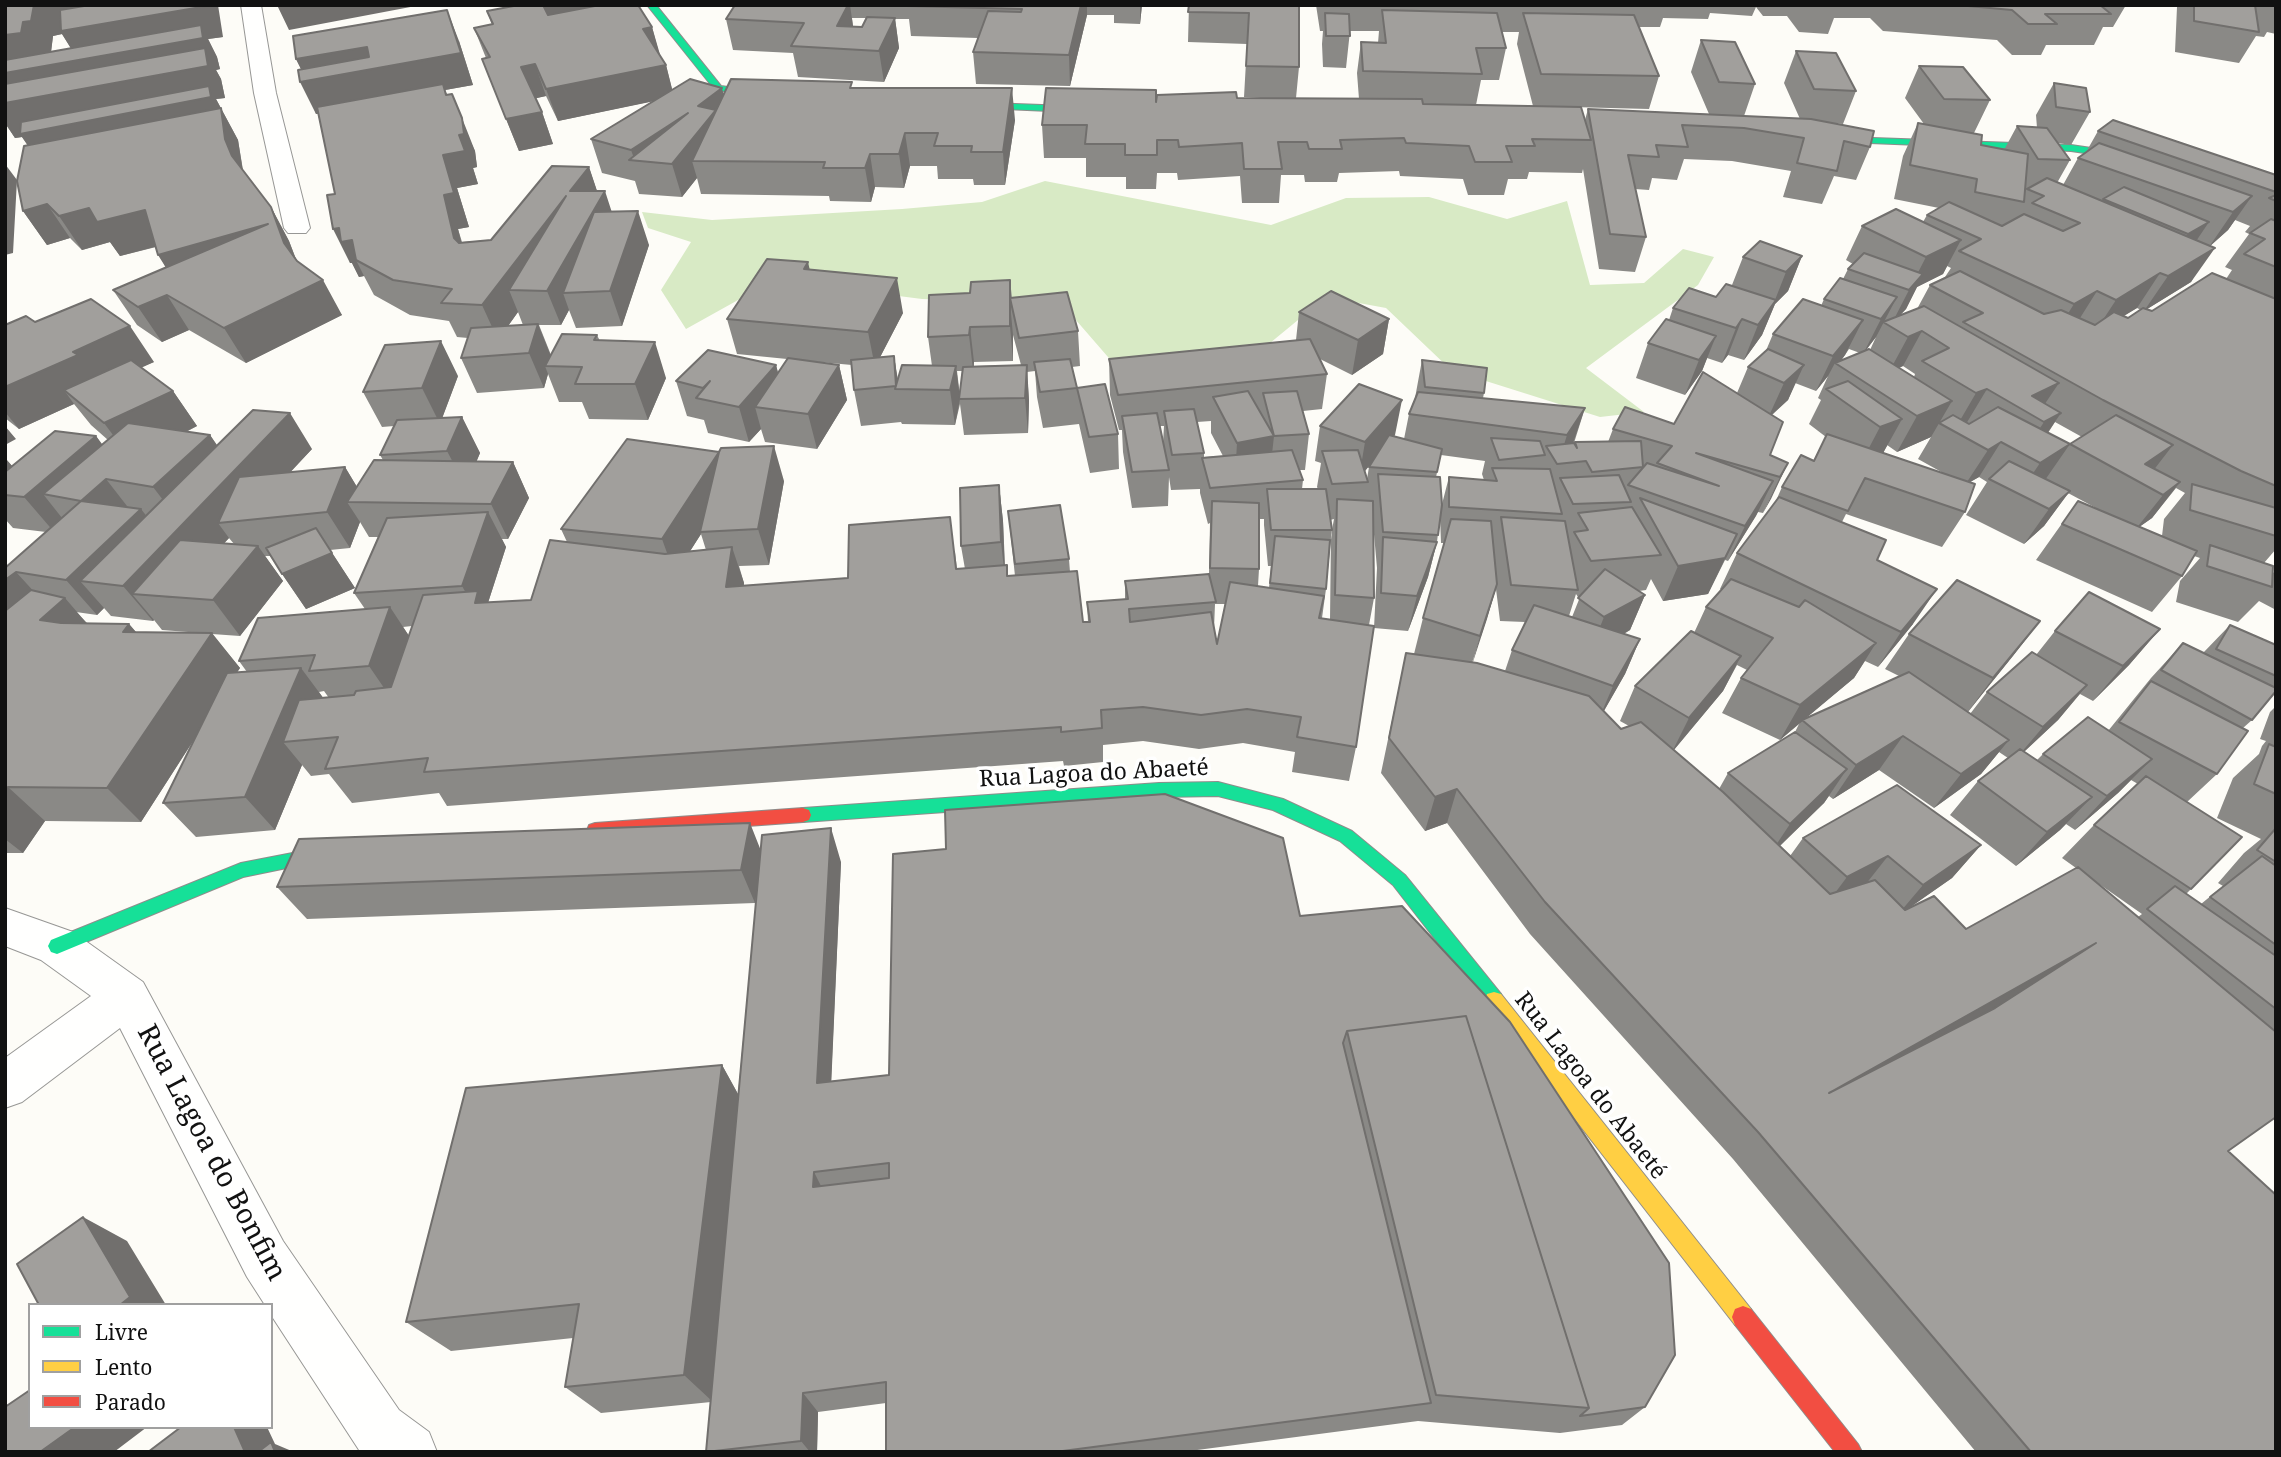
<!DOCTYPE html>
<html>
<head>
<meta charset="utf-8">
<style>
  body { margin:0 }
  #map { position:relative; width:2281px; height:1457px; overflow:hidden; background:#fdfcf7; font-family:"Noto Serif",serif }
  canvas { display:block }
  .frame { position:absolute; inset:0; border:7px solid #111; pointer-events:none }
  .legend { position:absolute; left:28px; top:1303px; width:245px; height:126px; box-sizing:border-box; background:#fff; border:2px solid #a0a0a0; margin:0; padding:9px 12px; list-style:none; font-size:21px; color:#111 }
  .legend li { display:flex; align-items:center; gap:14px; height:35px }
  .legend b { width:35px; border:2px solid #a0a0a0 }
</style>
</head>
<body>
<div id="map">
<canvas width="2281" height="1457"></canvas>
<div class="frame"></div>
<ul class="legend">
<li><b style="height:9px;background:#16e098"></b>Livre</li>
<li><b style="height:9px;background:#ffcf43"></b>Lento</li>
<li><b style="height:9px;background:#f24e42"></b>Parado</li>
</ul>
</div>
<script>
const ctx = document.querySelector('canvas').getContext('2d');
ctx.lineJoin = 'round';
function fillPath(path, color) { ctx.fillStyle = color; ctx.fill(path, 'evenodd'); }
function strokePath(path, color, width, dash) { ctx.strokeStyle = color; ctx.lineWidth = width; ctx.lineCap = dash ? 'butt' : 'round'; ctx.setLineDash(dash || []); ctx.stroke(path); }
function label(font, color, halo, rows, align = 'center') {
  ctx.font = font + ' "Noto Serif",serif'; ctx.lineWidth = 7; ctx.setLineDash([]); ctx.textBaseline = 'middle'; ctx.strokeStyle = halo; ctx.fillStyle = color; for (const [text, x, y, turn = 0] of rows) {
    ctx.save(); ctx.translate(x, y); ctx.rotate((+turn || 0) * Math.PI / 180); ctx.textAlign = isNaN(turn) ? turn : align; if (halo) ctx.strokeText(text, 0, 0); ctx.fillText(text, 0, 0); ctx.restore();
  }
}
const forest = new Path2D(`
  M 1045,181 L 1271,225 L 1346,198 L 1429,197 L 1507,219 L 1567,201 L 1590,285 L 1644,283 L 1683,249 L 1714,257 L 1698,285 L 1586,368 L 1644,412 L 1600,417 L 1451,370 L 1386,308 L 1326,297 L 1253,357 L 1121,372 L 1062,304 L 922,299 L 774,280 L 686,329 L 661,290 L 691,242 L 648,228 L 642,212 L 712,220 L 902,209 L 982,202 Z`);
const street = new Path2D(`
  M 241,5 L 261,5 L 276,93 L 310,228 L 306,233 L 288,233 L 284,228 L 254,93 Z
  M 5,908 L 73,932 L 143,982 L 283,1241 L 399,1410 L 429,1432 L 437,1452 L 359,1450 L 271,1315 L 271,1305 L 265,1305 L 247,1277 L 120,1028 L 22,1102 L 5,1108 L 5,1058 L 91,996 L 41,960 L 5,946 Z`);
const fast = new Path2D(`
  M 647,5 L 656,5 L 721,86 L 776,94 L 781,97 L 779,99 L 715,90 Z
  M 962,102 L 1095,107 L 1100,110 L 1095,113 L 959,107 L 959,103 Z
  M 1816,136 L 2071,145 L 2139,155 L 2144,158 L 2139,161 L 2071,151 L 1819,141 L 1816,140 Z
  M 1218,782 L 1283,799 L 1352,831 L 1405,875 L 1501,994 L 1503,1000 L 1501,1006 L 1494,1008 L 1487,1006 L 1393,885 L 1340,841 L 1273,810 L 1218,796 L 1159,797 L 803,822 L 797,820 L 795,815 L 797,810 L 803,808 L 1159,783 Z
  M 339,844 L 345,846 L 348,851 L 345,856 L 243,877 L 57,954 L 51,952 L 48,946 L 51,940 L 241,863 Z`);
const slow = new Path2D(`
  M 1494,992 L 1501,994 L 1751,1309 L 1754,1317 L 1751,1325 L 1743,1328 L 1735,1325 L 1487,1006 L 1485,1000 L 1487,994 Z`);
const jam = new Path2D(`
  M 803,808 L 809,810 L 811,815 L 809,820 L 803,822 L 595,837 L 589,835 L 587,830 L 589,825 L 595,823 Z
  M 1743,1306 L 1751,1309 L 1858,1444 L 1862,1452 L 1835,1452 L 1735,1325 L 1732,1317 L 1735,1309 Z`);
const wall = new Path2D(`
  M 5,5 L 223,37 L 208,39 L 217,57 L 220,69 L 216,70 L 221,79 L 225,98 L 216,99 L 238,140 L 243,170 L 271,207 L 289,241 L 296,259 L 342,315 L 246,363 L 189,330 L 162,342 L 137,325 L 113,290 L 166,268 L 156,247 L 120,256 L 110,242 L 82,250 L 70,238 L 47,245 L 23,211 L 28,145 L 22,137 L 15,138 L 5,123 ZM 62,34 L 71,48 L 51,52 L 53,36 Z
  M 519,5 L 585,5 L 585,8 L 652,27 L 660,57 L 666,65 L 672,89 L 724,94 L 853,88 L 1015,120 L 1005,185 L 974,185 L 973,179 L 938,179 L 937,166 L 910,166 L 904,188 L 875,187 L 871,202 L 830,201 L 829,196 L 701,194 L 697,178 L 682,197 L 639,194 L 635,181 L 602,173 L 591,139 L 653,101 L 558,121 L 546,96 L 536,98 L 542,112 L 553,144 L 519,151 L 482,59 L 486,58 L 474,28 L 492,25 L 487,11 Z
  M 735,5 L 1142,5 L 1140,24 L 1114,23 L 1114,15 L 1087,15 L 1070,86 L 976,84 L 973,52 L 978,38 L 911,36 L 909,19 L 895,19 L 899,48 L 884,82 L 798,77 L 793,53 L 733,50 L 726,19 ZM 852,18 L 866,18 L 862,27 L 853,27 Z
  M 1189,5 L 1299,5 L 1299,67 L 1296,98 L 1359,99 L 1357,73 L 1361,42 L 1378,43 L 1379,31 L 1350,31 L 1346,68 L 1323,67 L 1322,44 L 1323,31 L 1320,31 L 1316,5 L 2126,5 L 2113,27 L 2103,27 L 2094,45 L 2046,45 L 2041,55 L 2012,55 L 1997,40 L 1883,31 L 1870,18 L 1834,18 L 1828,34 L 1799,32 L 1787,16 L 1763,16 L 1756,7 L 1752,16 L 1710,13 L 1708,19 L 1663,18 L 1660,27 L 1639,27 L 1659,76 L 1649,109 L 1533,106 L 1517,44 L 1519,32 L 1502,32 L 1506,48 L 1499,80 L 1481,80 L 1476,105 L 1585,120 L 1588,109 L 1709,114 L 1691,72 L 1701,40 L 1755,84 L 1744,116 L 1800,119 L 1784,83 L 1796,51 L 1856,91 L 1843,124 L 1832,123 L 1870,147 L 1856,180 L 1834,176 L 1822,204 L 1783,197 L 1791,171 L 1732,161 L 1684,159 L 1677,180 L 1652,178 L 1649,190 L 1635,189 L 1646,237 L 1635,272 L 1599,269 L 1583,169 L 1582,173 L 1529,172 L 1527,179 L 1508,179 L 1504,195 L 1468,195 L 1463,179 L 1400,176 L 1399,171 L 1339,173 L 1337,182 L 1305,182 L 1304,175 L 1281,175 L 1279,203 L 1242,203 L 1240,176 L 1178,180 L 1177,173 L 1157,173 L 1156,189 L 1126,189 L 1126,177 L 1086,177 L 1086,158 L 1044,158 L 1042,125 L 1156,102 L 1237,98 L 1261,98 L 1244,97 L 1247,44 L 1188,42 Z
  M 2178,5 L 2276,5 L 2276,34 L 2267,32 L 2264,37 L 2256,36 L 2239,63 L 2175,52 L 2177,7 Z
  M 459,41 L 473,85 L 445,90 L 475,151 L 477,167 L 473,168 L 478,184 L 457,188 L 469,227 L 458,229 L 462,242 L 491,240 L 589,167 L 597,191 L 612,212 L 649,245 L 622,326 L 576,328 L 569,310 L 561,325 L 539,325 L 551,355 L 597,335 L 600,341 L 666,378 L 648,420 L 589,419 L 582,402 L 559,402 L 548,374 L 544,388 L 477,393 L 461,358 L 468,338 L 457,337 L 449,321 L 410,315 L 374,295 L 364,276 L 359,277 L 352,263 L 350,263 L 318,114 L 316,114 L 301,69 L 296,59 ZM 518,312 L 523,325 L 508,326 Z
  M 1919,66 L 1990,100 L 1974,133 L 1968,133 L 1981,145 L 2004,150 L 2017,126 L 2037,128 L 2036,115 L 2054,83 L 2090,112 L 2071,145 L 2058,143 L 2070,160 L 2057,183 L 2063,185 L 2078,158 L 2085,154 L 2098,131 L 2276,175 L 2276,549 L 2264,563 L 2273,573 L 2276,570 L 2276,610 L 2259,601 L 2238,622 L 2176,602 L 2180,581 L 2200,558 L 2194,556 L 2182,576 L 2152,612 L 2036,560 L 2078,501 L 2096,508 L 2068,493 L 2044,526 L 2024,544 L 1966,515 L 1987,482 L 1979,477 L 1970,482 L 1965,512 L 1942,547 L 1846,514 L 1842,522 L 1877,560 L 1913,624 L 1878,667 L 1865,661 L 1854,678 L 1804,719 L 1899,676 L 1885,669 L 1909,634 L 2040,621 L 1968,712 L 1970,714 L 1987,692 L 2036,655 L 2055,631 L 2160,629 L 2129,665 L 2093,701 L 2080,694 L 2058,720 L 2024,752 L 2037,760 L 2043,754 L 2108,731 L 2151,678 L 2183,643 L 2203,653 L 2230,625 L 2276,645 L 2276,691 L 2252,720 L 2243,728 L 2217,774 L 2187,802 L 2191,889 L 2186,894 L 2201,904 L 2223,886 L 2218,883 L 2244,853 L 2261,839 L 2217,818 L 2233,778 L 2259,754 L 2262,746 L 2266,741 L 2260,739 L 2270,712 L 2276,706 L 2276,1117 L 2228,1151 L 2276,1452 L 1976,1452 L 1733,1159 L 1530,934 L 1447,823 L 1425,831 L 1381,773 L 1406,653 L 1419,655 L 1414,654 L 1423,618 L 1445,543 L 1441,543 L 1440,516 L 1437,542 L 1428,577 L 1408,631 L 1374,628 L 1377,568 L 1373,523 L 1374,598 L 1369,625 L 1356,747 L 1349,781 L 1292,772 L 1295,752 L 1243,743 L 1199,749 L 1143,741 L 1103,745 L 1103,762 L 1064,766 L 1063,761 L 447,806 L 439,793 L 352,803 L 329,774 L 311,776 L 302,765 L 275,830 L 196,837 L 163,803 L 195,738 L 141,822 L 45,821 L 23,853 L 5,853 L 5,568 L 46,532 L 13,528 L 5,519 L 5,458 L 12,466 L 96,436 L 102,445 L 108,440 L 91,425 L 74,404 L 19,429 L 5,418 L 5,323 L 6,325 L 35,322 L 154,362 L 141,367 L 173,391 L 197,426 L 186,432 L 210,435 L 217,445 L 312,449 L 290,472 L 345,467 L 357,487 L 383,460 L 380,455 L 394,426 L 382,427 L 363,392 L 458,376 L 442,418 L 462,417 L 480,453 L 476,462 L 513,462 L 529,498 L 508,539 L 502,539 L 506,547 L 488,603 L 531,600 L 567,542 L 561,529 L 784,481 L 769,565 L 739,566 L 744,583 L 744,586 L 848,578 L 955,552 L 957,569 L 965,569 L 961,546 L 999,485 L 1003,521 L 1005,565 L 1008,576 L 1015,576 L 1008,511 L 1069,559 L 1070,572 L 1083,622 L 1088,622 L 1087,602 L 1125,599 L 1125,581 L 1209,574 L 1210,523 L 1208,524 L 1200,493 L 1200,489 L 1171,490 L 1169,477 L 1168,506 L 1132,508 L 1123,452 L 1122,430 L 1119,430 L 1110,395 L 1109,359 L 1296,340 L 1299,312 L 1389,319 L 1383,354 L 1352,375 L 1320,359 L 1327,374 L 1322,409 L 1303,411 L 1309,434 L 1305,470 L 1299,470 L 1303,480 L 1302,489 L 1318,489 L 1317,487 L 1321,463 L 1315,461 L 1320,426 L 1395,435 L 1394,436 L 1404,439 L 1409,414 L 1415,398 L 1422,360 L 1484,393 L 1483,398 L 1585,408 L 1574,443 L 1575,444 L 1575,442 L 1608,442 L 1613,429 L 1674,424 L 1737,393 L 1748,367 L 1765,353 L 1773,334 L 1821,306 L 1824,299 L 1843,279 L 1848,269 L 1853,264 L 1846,260 L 1862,226 L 1923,222 L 1927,215 L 1939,208 L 1894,199 L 1903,156 L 1918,123 L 1924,124 L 1905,98 ZM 2235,220 L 2250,226 L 2245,232 L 2249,234 L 2225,267 L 2232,270 L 2226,279 L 2152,311 L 2147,309 L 2191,282 L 2210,246 L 2228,230 ZM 1947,266 L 1951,268 L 1945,277 L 1930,285 L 1917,309 L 1899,316 L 1906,309 L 1917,287 L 1943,274 ZM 2137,308 L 2141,310 L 2128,318 L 2123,316 ZM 1876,337 L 1870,350 L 1866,350 ZM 1849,349 L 1860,353 L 1841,360 L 1845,355 ZM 1903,366 L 1915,374 L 1914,377 L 1899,368 ZM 1828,376 L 1818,398 L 1821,400 L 1809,424 L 1826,437 L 1814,460 L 1782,487 L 1775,503 L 1737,553 L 1720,589 L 1722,590 L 1706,607 L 1694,633 L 1635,686 L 1620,721 L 1629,726 L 1621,729 L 1604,711 L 1625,674 L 1640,639 L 1624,634 L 1630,630 L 1645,595 L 1639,591 L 1646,590 L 1651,579 L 1663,601 L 1708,594 L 1725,560 L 1728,561 L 1758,512 L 1763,513 L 1788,463 L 1770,455 L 1772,415 L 1788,400 L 1795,383 L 1816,391 ZM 1211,421 L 1211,433 L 1223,456 L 1204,457 L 1204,453 L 1197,422 ZM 2055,422 L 2082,437 L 2070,444 L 2048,433 ZM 1160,426 L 1164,426 L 1163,443 ZM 1931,437 L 1918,459 L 1945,474 L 1883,453 L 1887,445 L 1897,452 ZM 1441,455 L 1485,461 L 1482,474 L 1484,480 L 1449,477 L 1441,508 L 1436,477 ZM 1373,461 L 1369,467 L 1367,479 L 1365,471 ZM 2176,488 L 2185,493 L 2164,519 L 2162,536 L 2139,527 L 2152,518 ZM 1259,519 L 1264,519 L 1264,525 L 1268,566 L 1271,566 L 1269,588 L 1258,586 L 1259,569 ZM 1334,519 L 1331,535 L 1330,620 L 1322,618 L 1326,589 L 1332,530 L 1330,520 ZM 360,522 L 369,537 L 378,537 L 354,593 L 365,609 L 239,661 L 247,672 L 237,672 L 240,668 L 212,634 L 240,636 L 283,581 L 265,556 L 270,556 L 306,609 L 355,588 L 330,550 L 350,548 ZM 701,534 L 706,550 L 690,551 ZM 229,538 L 234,544 L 224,543 ZM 1496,589 L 1500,621 L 1525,622 L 1512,650 L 1505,671 L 1472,663 ZM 1576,594 L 1578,597 L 1580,597 L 1572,617 L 1569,616 ZM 1215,604 L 1225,604 L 1217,644 L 1214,629 ZM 104,608 L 111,616 L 153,621 L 154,620 L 162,630 L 201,633 L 136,632 L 129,624 L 87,623 L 76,612 L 97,615 ZM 412,626 L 409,636 L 403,627 ZM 1737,665 L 1747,670 L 1741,678 L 1722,713 L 1780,740 L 1800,722 L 1795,732 L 1728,773 L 1719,789 L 1674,750 L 1723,691 ZM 324,691 L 329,698 L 323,698 L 319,692 ZM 1999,752 L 2008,758 L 1978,781 L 1950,815 L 2016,866 L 2060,830 L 2066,824 L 2075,830 L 2118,793 L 2131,780 L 2138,784 L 2094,825 L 2062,858 L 2076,868 L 1966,929 L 1907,909 L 1952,878 L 1981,845 L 1803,838 L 1790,856 L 1780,846 L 1824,803 L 1829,796 L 1833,799 L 1879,770 L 1934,808 L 1981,774 ZM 2092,879 L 2142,914 L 2138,917 Z
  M 1802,256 L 1788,291 L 1775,304 L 1762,335 L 1744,360 L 1728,355 L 1722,363 L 1707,358 L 1702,371 L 1685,395 L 1636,378 L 1648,343 L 1669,320 L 1673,308 L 1716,297 L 1732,285 L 1743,257 Z
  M 810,270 L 903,313 L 880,357 L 894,356 L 898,380 L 932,366 L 928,337 L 970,293 L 1010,280 L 1012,298 L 1078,331 L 1080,366 L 1072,367 L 1077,388 L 1118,434 L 1119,469 L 1090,473 L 1079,424 L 1043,428 L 1037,397 L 1035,371 L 1027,372 L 1029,401 L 1028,433 L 964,435 L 960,404 L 955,425 L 902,424 L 901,422 L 861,426 L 854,390 L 852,365 L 808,361 L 839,365 L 847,400 L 817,449 L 765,442 L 761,429 L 749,442 L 708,433 L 704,420 L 687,416 L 676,381 L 776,365 L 778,373 L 787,359 L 737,354 L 727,319 ZM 1013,335 L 1021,365 L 974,366 L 974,362 L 1013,361 ZM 957,371 L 962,371 L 960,396 Z
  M 761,850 L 841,862 L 831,1081 L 889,1075 L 1300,916 L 1645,1407 L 1622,1425 L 1560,1433 L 1418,1421 L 1182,1452 L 886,1452 L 886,1403 L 818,1412 L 817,1452 L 706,1452 L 711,1402 L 601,1413 L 565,1387 L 573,1338 L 451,1351 L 406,1322 L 722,1065 L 738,1094 L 757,890 L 755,903 L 307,919 L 277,887 Z`);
const shadedWall = new Path2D(`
  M 34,5 L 218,5 L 223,37 L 208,39 L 217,57 L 220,69 L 216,70 L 221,79 L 225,98 L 216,99 L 238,140 L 243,172 L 42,167 L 22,137 L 15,138 L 5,123 L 5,73 L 78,60 L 62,34 L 53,36 L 51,52 L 5,70 L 5,35 L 23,22 Z
  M 277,5 L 421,5 L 289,30 Z
  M 522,5 L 585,5 L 587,14 L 529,25 Z
  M 848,5 L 850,5 L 854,33 L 837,26 Z
  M 1081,5 L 1087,5 L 1087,15 L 1070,86 L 1069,55 Z
  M 1140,5 L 1142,5 L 1140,24 Z
  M 447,10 L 459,41 L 473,85 L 445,90 L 459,127 L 445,90 L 316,114 L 300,82 L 307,81 L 296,59 Z
  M 895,18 L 899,48 L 884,82 L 879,51 Z
  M 652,27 L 661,58 L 643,29 Z
  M 535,64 L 546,96 L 533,99 L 521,67 Z
  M 666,65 L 674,97 L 558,121 L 546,89 Z
  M 722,88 L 730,120 L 692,161 L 697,178 L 682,197 L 672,164 L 635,161 L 631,150 L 698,106 Z
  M 1012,88 L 1015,120 L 1005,185 L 1003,152 Z
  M 542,112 L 553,144 L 519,151 L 506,119 Z
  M 462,118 L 475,151 L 477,167 L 473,168 L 478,184 L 457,188 L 469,227 L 458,229 L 469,273 L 454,238 L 444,195 L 443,155 L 459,135 Z
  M 905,133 L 910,166 L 904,188 L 899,154 Z
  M 870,154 L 875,187 L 871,202 L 865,168 Z
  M 5,164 L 17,180 L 13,253 L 5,255 Z
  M 589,167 L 600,200 L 605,191 L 616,225 L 563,293 L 569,310 L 561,325 L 547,291 L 570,191 Z
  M 566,196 L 509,290 L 518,312 L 498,340 L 482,305 Z
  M 2252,196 L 2228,230 L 2209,247 L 2233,212 Z
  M 47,204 L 70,238 L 47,245 L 23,211 Z
  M 271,207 L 289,241 L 303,278 L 284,243 Z
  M 89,208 L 145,210 L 166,244 L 120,256 L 110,242 L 82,250 L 59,216 Z
  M 638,211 L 649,245 L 622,326 L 610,291 Z
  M 2209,222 L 2186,256 L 2165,268 L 2188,234 Z
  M 268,224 L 180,290 L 158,255 Z
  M 339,228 L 352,240 L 356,260 L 364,276 L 359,277 L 352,263 L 350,263 L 333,229 Z
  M 1961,240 L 1943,274 L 1917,287 L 1906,309 L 1891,325 L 1926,257 Z
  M 2215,248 L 2191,282 L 2144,311 L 2168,276 Z
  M 1802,256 L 1788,291 L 1775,304 L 1762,335 L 1744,360 L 1758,325 L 1773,305 L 1786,272 Z
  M 808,262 L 816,297 L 804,269 Z
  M 2160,273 L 2137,308 L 2093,335 L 2116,300 Z
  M 897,278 L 903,313 L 875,367 L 868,332 Z
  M 323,280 L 342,315 L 246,363 L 224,328 Z
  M 2097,291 L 2075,326 L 2052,339 L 2074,304 Z
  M 167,295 L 189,330 L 162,342 L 138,307 Z
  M 1897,297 L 1876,337 L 1863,354 L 1881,319 Z
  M 1010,303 L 1013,335 L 1013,361 L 1010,326 Z
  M 1389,319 L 1383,354 L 1352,375 L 1358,340 Z
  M 1742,319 L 1728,355 L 1722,363 L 1736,328 Z
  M 1863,320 L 1845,355 L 1838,365 L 1835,363 L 1828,376 L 1816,391 L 1833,356 Z
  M 538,324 L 552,359 L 545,366 L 548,374 L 544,388 L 529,353 Z
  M 130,326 L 154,362 L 101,386 L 64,390 L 74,404 L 19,429 L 5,412 L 5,387 L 73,352 Z
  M 970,327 L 974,362 L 973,370 L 969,335 Z
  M 1922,331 L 1903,366 L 1889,372 L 1908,337 Z
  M 1716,336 L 1702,371 L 1685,395 L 1699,360 Z
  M 441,341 L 458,376 L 440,424 L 422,388 Z
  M 655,342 L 666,378 L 648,420 L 635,384 Z
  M 894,356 L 899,389 L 897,389 Z
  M 776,365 L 785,400 L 755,407 L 761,429 L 749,442 L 739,407 Z
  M 839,365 L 847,400 L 817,449 L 808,414 Z
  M 1027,365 L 1029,401 L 1028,433 L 1025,398 Z
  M 1804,365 L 1788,400 L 1768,418 L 1784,383 Z
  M 956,366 L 960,399 L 955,425 L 950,390 Z
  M 2059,383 L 2036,417 L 2032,396 Z
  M 1987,389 L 1966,424 L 1955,429 L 1976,393 Z
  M 173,391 L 197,426 L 131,459 L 104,423 Z
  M 1402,400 L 1395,435 L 1359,478 L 1365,442 Z
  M 1952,401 L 1931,437 L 1897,452 L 1917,416 Z
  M 1585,408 L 1573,443 L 1558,464 L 1567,435 Z
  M 290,413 L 312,449 L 246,520 L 218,523 L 229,538 L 174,598 L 132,594 L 154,620 L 153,621 L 123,586 L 80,581 L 104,608 L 97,615 L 66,580 L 141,509 L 166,541 L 180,522 L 153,487 L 210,435 L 234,471 Z
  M 2061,413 L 2037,448 L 2023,454 L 2044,422 Z
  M 462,417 L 480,453 L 466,487 L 447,451 Z
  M 1902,419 L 1882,455 L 1861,463 L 1880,427 Z
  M 5,426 L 16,439 L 5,445 Z
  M 96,436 L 123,472 L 106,479 L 134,515 L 81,501 L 43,494 L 66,523 L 55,533 L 24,497 Z
  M 1274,436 L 1270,472 L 1235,478 L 1237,443 Z
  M 2001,442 L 1979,477 L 1965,485 L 1988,450 Z
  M 2070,444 L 2045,480 L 2019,494 L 2040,463 Z
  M 2173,445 L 2146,480 L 2145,464 Z
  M 774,446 L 784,481 L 769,565 L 758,529 Z
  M 719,452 L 700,532 L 701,534 L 675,575 L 662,539 Z
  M 5,458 L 21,476 L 5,485 Z
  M 513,462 L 529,498 L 508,539 L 491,504 Z
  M 1788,463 L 1771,499 L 1763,513 L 1780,477 Z
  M 345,467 L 366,502 L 347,502 L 360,522 L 350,548 L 327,512 Z
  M 1773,481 L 1756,516 L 1728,561 L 1745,526 Z
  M 2180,482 L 2152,518 L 2135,530 L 2163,495 Z
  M 999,485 L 1003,521 L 1005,578 L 1001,542 Z
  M 2070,491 L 2044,526 L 2024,544 L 2049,509 Z
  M 488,512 L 506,547 L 482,621 L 462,586 Z
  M 316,528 L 355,588 L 306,609 L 282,574 Z
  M 1737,534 L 1708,594 L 1663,601 L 1678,566 Z
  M 1437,542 L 1428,577 L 1408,631 L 1417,596 Z
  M 258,546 L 283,581 L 240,636 L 213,600 Z
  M 732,547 L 744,583 L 738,623 L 726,587 Z
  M 16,572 L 48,607 L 5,634 L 5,580 Z
  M 1497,584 L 1487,619 L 1470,671 L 1480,636 Z
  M 1937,589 L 1913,624 L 1878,667 L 1901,632 Z
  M 1645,595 L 1630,630 L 1590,652 L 1604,617 Z
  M 65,598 L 96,634 L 40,620 Z
  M 390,607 L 413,642 L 393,701 L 369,666 Z
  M 2040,621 L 2013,656 L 1967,713 L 1993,678 Z
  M 129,624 L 159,659 L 123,632 Z
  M 2160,629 L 2129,665 L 2093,701 L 2123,666 Z
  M 212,633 L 240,668 L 141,822 L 107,788 Z
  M 1640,639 L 1625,674 L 1598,721 L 1613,686 Z
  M 1876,643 L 1854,678 L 1780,740 L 1800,705 Z
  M 1741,656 L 1723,691 L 1672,752 L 1689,718 Z
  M 301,668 L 327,703 L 283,742 L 302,765 L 275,830 L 245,797 Z
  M 2087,685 L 2058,720 L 2014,761 L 2043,727 Z
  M 1903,736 L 1879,770 L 1833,799 L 1856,765 Z
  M 2009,740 L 1981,774 L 1934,808 L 1961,774 Z
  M 2152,759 L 2118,793 L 2075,830 L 2107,796 Z
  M 1847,769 L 1824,803 L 1768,857 L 1790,824 Z
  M 8,787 L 45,821 L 23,853 L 5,839 L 5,790 Z
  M 1457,789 L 1447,823 L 1425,831 L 1435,797 Z
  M 2092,797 L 2060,830 L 2016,866 L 2047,832 Z
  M 750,823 L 763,856 L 755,903 L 741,870 Z
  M 831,828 L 841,862 L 830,1111 L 817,1083 Z
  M 1981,845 L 1952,878 L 1895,918 L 1923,885 Z
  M 1888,856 L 1862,889 L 1823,909 L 1847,877 Z
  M 2096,943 L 2061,975 L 1829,1093 Z
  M 722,1065 L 744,1105 L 713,1402 L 684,1375 Z
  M 814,1172 L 827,1198 L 813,1187 Z
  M 83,1217 L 127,1241 L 166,1305 L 120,1305 Z
  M 803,1393 L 818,1412 L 817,1452 L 810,1452 L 801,1441 Z
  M 75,1427 L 147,1427 L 114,1452 L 40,1452 Z
  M 234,1427 L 267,1427 L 275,1444 L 294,1452 L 245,1452 Z`);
const building = new Path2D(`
  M 5,5 L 34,5 L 31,21 L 23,22 L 21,33 L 5,35 Z
  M 90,5 L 207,5 L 207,6 L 61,31 L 60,10 Z
  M 519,5 L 543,5 L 548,15 L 600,5 L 638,5 L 652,27 L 643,29 L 666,65 L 546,89 L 535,64 L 521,67 L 542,112 L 506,119 L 482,59 L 490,57 L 474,28 L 493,24 L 487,11 Z
  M 735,5 L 848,5 L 837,26 L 862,27 L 867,17 L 895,18 L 879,51 L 791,46 L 804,23 L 726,19 Z
  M 1081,5 L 1069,55 L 973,52 L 988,11 L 1021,12 L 1022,9 L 907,6 Z
  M 1189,5 L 1299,5 L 1299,67 L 1246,66 L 1249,13 L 1188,12 Z
  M 1957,5 L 2100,5 L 2111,14 L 2045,14 L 2057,24 L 2028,24 L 2012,10 Z
  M 2194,5 L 2255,5 L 2259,32 L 2194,21 Z
  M 447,10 L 461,53 L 300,82 L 298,70 L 369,57 L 367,47 L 296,59 L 293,36 Z
  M 1382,10 L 1497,13 L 1506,48 L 1476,48 L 1482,74 L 1363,71 L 1361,42 L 1386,43 Z
  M 1325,13 L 1349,14 L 1350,36 L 1326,36 Z
  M 1523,13 L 1634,15 L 1659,76 L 1541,74 Z
  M 201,25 L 203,38 L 5,73 L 5,60 Z
  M 1701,40 L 1735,42 L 1755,84 L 1719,82 Z
  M 205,48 L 208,66 L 5,103 L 5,84 Z
  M 1796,51 L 1836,53 L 1856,91 L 1814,89 Z
  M 1919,66 L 1963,67 L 1990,100 L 1944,99 Z
  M 690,79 L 722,88 L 698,106 L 716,110 L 672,164 L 629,160 L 688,113 L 631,150 L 591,139 Z
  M 731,79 L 852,82 L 850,88 L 1012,88 L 1003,152 L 971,152 L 972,146 L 934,146 L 938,133 L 905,133 L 899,154 L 870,154 L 865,168 L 823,168 L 825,162 L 692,161 Z
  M 2054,83 L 2086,88 L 2090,112 L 2056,107 Z
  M 443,84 L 446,95 L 452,94 L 462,118 L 464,134 L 459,135 L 465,151 L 443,155 L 454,193 L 444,195 L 454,238 L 459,243 L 491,240 L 552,166 L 589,167 L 570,191 L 605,191 L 547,291 L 509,290 L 566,196 L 482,305 L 441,303 L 452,289 L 393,280 L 356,260 L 352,240 L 341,242 L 339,228 L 333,229 L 327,195 L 335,194 L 317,107 Z
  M 209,86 L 211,97 L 20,134 L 21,122 Z
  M 1046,88 L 1156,90 L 1156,102 L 1157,95 L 1236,92 L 1237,98 L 1422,99 L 1423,104 L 1581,107 L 1591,140 L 1532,139 L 1535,146 L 1506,146 L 1512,162 L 1475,162 L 1469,146 L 1406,143 L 1404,138 L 1340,140 L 1342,149 L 1309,149 L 1307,142 L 1278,142 L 1282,169 L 1244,169 L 1242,143 L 1179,147 L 1178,140 L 1157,140 L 1157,155 L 1125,155 L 1125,144 L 1085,144 L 1087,125 L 1042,125 Z
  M 221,108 L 225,139 L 232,156 L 271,207 L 284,243 L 297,261 L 323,280 L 224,328 L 167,295 L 138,307 L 113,290 L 268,224 L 158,255 L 145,210 L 97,222 L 89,208 L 59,216 L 47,204 L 23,211 L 17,181 L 24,146 Z
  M 1588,109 L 1811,119 L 1874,131 L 1870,147 L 1844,141 L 1837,171 L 1797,163 L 1804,138 L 1744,128 L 1682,125 L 1688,147 L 1656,145 L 1659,157 L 1628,155 L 1646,237 L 1610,234 Z
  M 2113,120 L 2276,175 L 2276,192 L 2098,131 Z
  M 1918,123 L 1982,135 L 1981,145 L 2028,154 L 2024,202 L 1975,192 L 1977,179 L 1910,165 Z
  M 2017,126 L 2047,128 L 2070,160 L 2038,159 Z
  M 2099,143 L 2252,196 L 2233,212 L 2078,158 Z
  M 2047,178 L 2215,248 L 2168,276 L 2160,273 L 2116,300 L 2097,291 L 2074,304 L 1959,251 L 1981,239 L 1927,215 L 1949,202 L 2002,226 L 2024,214 L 2063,231 L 2080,223 L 2032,203 L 2044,196 L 2027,189 Z
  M 2124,187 L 2209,222 L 2188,234 L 2103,199 Z
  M 2276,195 L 2276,201 L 2269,198 Z
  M 1896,209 L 1961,240 L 1926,257 L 1862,226 Z
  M 638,211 L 610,291 L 563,293 L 594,212 Z
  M 2271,219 L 2276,221 L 2276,267 L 2244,254 L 2265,239 L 2250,233 Z
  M 1760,241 L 1802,256 L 1786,272 L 1743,257 Z
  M 1864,253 L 1923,274 L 1909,290 L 1848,269 Z
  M 767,259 L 808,262 L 804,269 L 897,278 L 868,332 L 727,319 Z
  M 1960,271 L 2044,314 L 2061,310 L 2095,325 L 2114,312 L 2128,318 L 2143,308 L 2152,311 L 2212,273 L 2276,299 L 2276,486 L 2241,471 L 2103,400 L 1963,322 L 1983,313 L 1930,285 Z
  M 1840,278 L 1897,297 L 1881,319 L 1824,299 Z
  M 1010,280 L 1010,326 L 970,327 L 969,335 L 928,337 L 929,295 L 970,293 L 971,282 Z
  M 1726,284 L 1776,300 L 1758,325 L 1742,319 L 1736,328 L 1673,308 L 1689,288 L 1716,297 Z
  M 1331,291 L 1389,319 L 1358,340 L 1299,312 Z
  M 1067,292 L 1078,331 L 1019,338 L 1010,298 Z
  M 91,299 L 130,326 L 73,352 L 78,355 L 5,387 L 5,325 L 26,316 L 35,322 Z
  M 1803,299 L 1863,320 L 1833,356 L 1773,334 Z
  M 1924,306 L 2059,383 L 2032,396 L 2061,413 L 2044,422 L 1987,389 L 1976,393 L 1922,361 L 1949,348 L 1922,331 L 1908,337 L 1883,322 Z
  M 1666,319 L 1716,336 L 1699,360 L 1648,343 Z
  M 538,324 L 529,353 L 461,358 L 471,328 Z
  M 562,334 L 597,335 L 594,340 L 655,342 L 635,384 L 575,384 L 582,367 L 545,366 Z
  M 1310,339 L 1327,374 L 1118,395 L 1109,359 Z
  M 441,341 L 422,388 L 363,392 L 385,345 Z
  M 1768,349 L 1804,365 L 1784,383 L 1748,367 Z
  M 1869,349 L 1952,401 L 1917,416 L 1835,363 Z
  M 708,350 L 776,365 L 739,407 L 696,398 L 710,381 L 703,388 L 676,381 Z
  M 894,356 L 896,386 L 854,390 L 851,360 Z
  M 788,358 L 839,365 L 808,414 L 755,407 Z
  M 1070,359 L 1077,388 L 1040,392 L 1034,362 Z
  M 131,360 L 173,391 L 104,423 L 64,390 Z
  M 1422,360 L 1487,368 L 1484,393 L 1425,387 Z
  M 902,365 L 956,366 L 950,390 L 895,389 Z
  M 1027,365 L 1025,398 L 959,399 L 963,367 Z
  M 1703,372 L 1783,422 L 1770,455 L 1788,463 L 1780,477 L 1696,453 L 1773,481 L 1745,526 L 1628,485 L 1647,463 L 1719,486 L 1657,463 L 1672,446 L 1613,429 L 1625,407 L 1674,424 Z
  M 1848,381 L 1902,419 L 1880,427 L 1826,389 Z
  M 1105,384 L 1118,434 L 1089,437 L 1077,388 Z
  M 1359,384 L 1402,400 L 1365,442 L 1320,426 Z
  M 1248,391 L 1274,436 L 1237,443 L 1213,397 Z
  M 1297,391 L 1309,434 L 1274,436 L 1263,393 Z
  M 1418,392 L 1585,408 L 1567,435 L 1409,414 Z
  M 1998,407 L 2070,444 L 2040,463 L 2001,442 L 1988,450 L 1939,423 L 1953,415 L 1969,424 Z
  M 1194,409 L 1204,453 L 1172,455 L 1164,411 Z
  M 253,410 L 290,413 L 123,586 L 80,581 Z
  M 1157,413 L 1169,470 L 1132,472 L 1122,416 Z
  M 2116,415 L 2173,445 L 2145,464 L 2180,482 L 2163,495 L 2070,444 Z
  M 462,417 L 447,451 L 380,455 L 397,420 Z
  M 128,423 L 210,435 L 153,487 L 106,479 L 81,501 L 43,494 Z
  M 55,431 L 96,436 L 24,497 L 5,495 L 5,472 Z
  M 1827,434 L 1975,484 L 1965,512 L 1865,478 L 1848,511 L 1782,487 L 1801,455 L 1814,461 Z
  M 1389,435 L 1442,449 L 1437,472 L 1369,467 Z
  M 1491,438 L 1540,441 L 1545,455 L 1499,460 Z
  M 627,439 L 719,452 L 721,448 L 774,446 L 758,529 L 700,532 L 719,452 L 662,539 L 561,529 Z
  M 1641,441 L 1643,467 L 1592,472 L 1586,461 L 1557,464 L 1546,446 L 1574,443 L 1577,448 L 1575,442 Z
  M 1292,450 L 1303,480 L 1210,488 L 1202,458 Z
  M 1358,450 L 1368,482 L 1332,484 L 1322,451 Z
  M 374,460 L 513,462 L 491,504 L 347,502 Z
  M 2009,461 L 2070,491 L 2049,509 L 1989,479 Z
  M 345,467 L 327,512 L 218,523 L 239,477 Z
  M 1492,468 L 1550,469 L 1562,514 L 1449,507 L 1449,477 L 1497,481 Z
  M 1378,474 L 1440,477 L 1442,505 L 1438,535 L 1383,532 Z
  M 1619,475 L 1631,502 L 1573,504 L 1560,478 Z
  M 2192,484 L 2276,508 L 2276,536 L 2190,510 Z
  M 999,485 L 1001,542 L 961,546 L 960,488 Z
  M 1267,489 L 1326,489 L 1332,530 L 1271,530 Z
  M 1779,497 L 1886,540 L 1877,560 L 1937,589 L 1901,632 L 1737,553 Z
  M 1640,498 L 1737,534 L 1725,558 L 1678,566 Z
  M 1337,499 L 1373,501 L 1374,598 L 1335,595 Z
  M 81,501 L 141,509 L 66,580 L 16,572 L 5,580 L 5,568 Z
  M 1212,501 L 1259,503 L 1259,569 L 1210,568 Z
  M 2078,501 L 2197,551 L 2182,576 L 2062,524 Z
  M 1060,505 L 1069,559 L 1015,564 L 1008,511 Z
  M 1632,507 L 1661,555 L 1591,561 L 1574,532 L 1588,530 L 1578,513 Z
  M 488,512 L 462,586 L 354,593 L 387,518 Z
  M 950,517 L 956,569 L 1007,565 L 1007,576 L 1077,571 L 1083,622 L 1090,622 L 1087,602 L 1128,599 L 1125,581 L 1209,574 L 1216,602 L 1129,609 L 1130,622 L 1211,612 L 1217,644 L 1230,582 L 1324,596 L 1319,618 L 1374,626 L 1356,747 L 1297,737 L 1301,717 L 1247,709 L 1201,715 L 1143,707 L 1101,710 L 1102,728 L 1061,732 L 1061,727 L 424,772 L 428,758 L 325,769 L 338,737 L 283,742 L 299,700 L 354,695 L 356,691 L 391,687 L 423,595 L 478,591 L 475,603 L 531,600 L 550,540 L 665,554 L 732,547 L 726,587 L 848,578 L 849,525 Z
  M 1501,517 L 1565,521 L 1578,590 L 1511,585 Z
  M 1451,519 L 1491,521 L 1497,584 L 1480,636 L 1423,618 Z
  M 316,528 L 332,553 L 282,574 L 266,548 Z
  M 1275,536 L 1330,540 L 1326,589 L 1270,583 Z
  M 1383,537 L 1437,542 L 1417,596 L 1381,593 Z
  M 180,540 L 258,546 L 213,600 L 132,594 Z
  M 2210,545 L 2273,566 L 2272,587 L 2207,566 Z
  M 1605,569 L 1645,595 L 1604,617 L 1578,598 Z
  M 1731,579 L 1799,607 L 1805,600 L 1876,643 L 1800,705 L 1741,678 L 1773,638 L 1706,607 Z
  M 1957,580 L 2040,621 L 1993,678 L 1909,634 Z
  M 31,590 L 65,598 L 40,620 L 61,623 L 129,624 L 123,632 L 212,633 L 107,788 L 8,787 L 5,790 L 5,611 Z
  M 2089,592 L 2160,629 L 2123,666 L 2055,631 Z
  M 1534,605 L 1640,639 L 1613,686 L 1512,650 Z
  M 390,607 L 369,666 L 309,671 L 315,655 L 239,661 L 258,618 Z
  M 2230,625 L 2276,645 L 2276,676 L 2216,649 Z
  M 1691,631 L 1741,656 L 1689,718 L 1635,686 Z
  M 2183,643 L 2276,688 L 2276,691 L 2252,720 L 2161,670 Z
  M 2032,652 L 2087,685 L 2043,727 L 1987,692 Z
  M 1406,653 L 1477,663 L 1589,696 L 1621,729 L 1641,722 L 1723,792 L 1830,894 L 1875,880 L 1905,910 L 1934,896 L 1966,929 L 2078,867 L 2276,1032 L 2276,1117 L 2228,1151 L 2276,1195 L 2276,1452 L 2031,1452 L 1758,1132 L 1545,902 L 1457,789 L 1435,797 L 1389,738 ZM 2096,943 L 1995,1008 L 1829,1093 Z
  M 301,668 L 245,797 L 163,803 L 227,673 Z
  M 1909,672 L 2009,740 L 1961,774 L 1903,736 L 1856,765 L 1802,720 Z
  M 2151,681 L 2248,731 L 2217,774 L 2119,722 Z
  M 2088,717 L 2152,759 L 2107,796 L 2043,754 Z
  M 1795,732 L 1847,769 L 1790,824 L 1728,773 Z
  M 2269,744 L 2276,747 L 2276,794 L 2254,784 Z
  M 2020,749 L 2092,797 L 2047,832 L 1978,781 Z
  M 2146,776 L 2242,837 L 2191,889 L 2094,825 Z
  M 1897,785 L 1981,845 L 1923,885 L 1888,856 L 1847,877 L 1803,838 Z
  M 1165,794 L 1283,838 L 1300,916 L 1402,906 L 1510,1022 L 1669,1263 L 1675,1355 L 1645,1407 L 1580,1416 L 1589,1408 L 1466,1016 L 1347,1031 L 1343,1043 L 1431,1403 L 1055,1452 L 886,1452 L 886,1382 L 803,1393 L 801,1441 L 706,1452 L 762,835 L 831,828 L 817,1083 L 889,1075 L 893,854 L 946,849 L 945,810 ZM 889,1163 L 889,1178 L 813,1187 L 814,1172 Z
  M 750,823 L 741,870 L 277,887 L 299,839 Z
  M 2276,828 L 2276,862 L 2257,850 Z
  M 2262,856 L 2276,866 L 2276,945 L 2210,897 Z
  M 2175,886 L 2276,956 L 2276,1009 L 2147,909 Z
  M 1466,1016 L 1589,1408 L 1436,1395 L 1347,1031 Z
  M 722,1065 L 684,1375 L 565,1387 L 579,1304 L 406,1322 L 466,1088 Z
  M 83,1217 L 130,1297 L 120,1305 L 39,1305 L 17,1264 Z
  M 30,1390 L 30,1427 L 75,1427 L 40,1452 L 5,1452 L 5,1407 Z
  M 181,1427 L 234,1427 L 245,1452 L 148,1452 Z
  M 271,1442 L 275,1452 L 258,1452 Z`);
const streetNames = [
  ["Rua Lagoa do Abaeté",1094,774,-3],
  ["Rua Lagoa do Abaeté",1590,1086,52]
];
const nearStreetnames = [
  ["Rua Lagoa do Bonfim",211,1153,62]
];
fillPath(forest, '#d8eac5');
strokePath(street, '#979795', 2);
strokePath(fast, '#8e8d8b', 2);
strokePath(slow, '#8e8d8b', 2);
strokePath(jam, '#8e8d8b', 2);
fillPath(street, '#fffffe');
fillPath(fast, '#16e098');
fillPath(slow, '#ffcf43');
fillPath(jam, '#f24e42');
fillPath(wall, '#8a8986');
fillPath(shadedWall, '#716f6d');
fillPath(building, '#a19f9c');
strokePath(building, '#716f6d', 2);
label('23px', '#111', '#fff', streetNames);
label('28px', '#111', '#fff', nearStreetnames);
</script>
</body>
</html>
